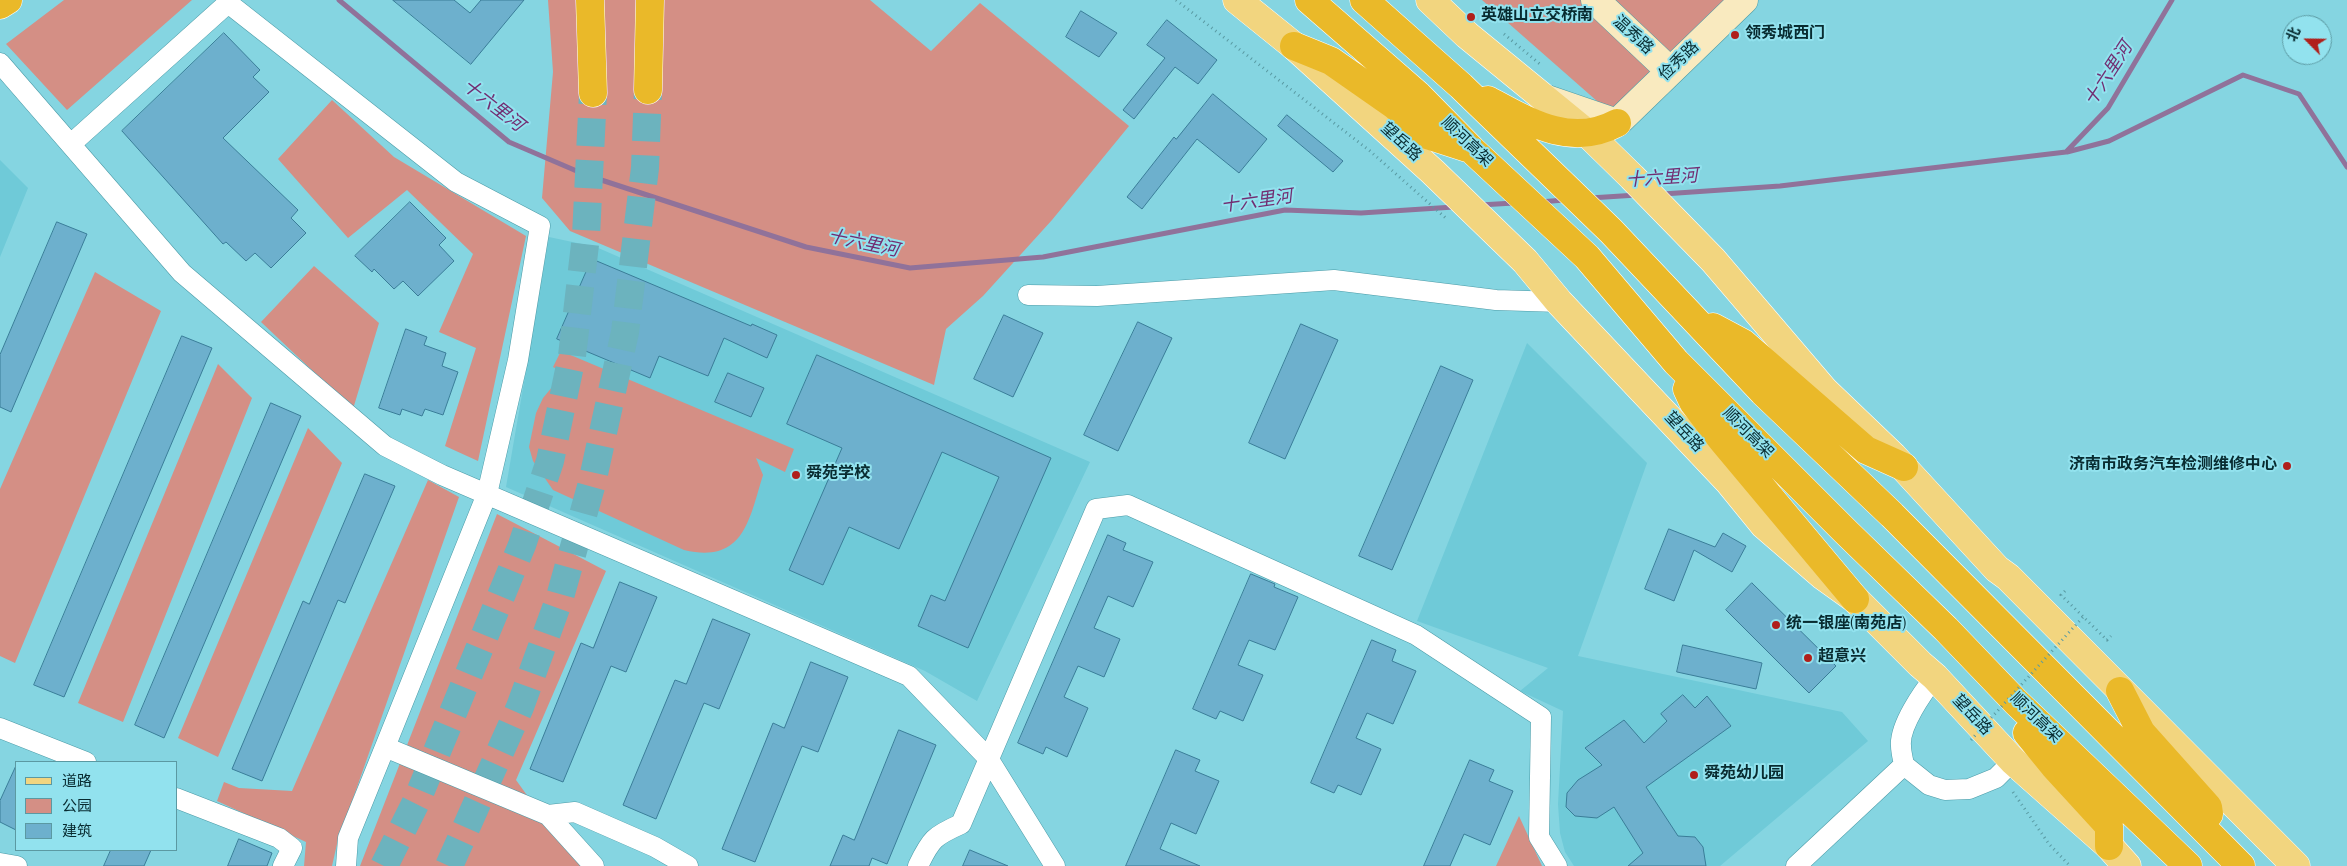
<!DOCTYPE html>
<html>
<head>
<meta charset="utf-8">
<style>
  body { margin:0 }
  #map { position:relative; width:2347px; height:866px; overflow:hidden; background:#85d5e1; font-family:Spectral,"Noto Sans SC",serif }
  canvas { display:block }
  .legend { position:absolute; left:15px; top:761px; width:162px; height:90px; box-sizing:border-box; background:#92e2ee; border:1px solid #5b99a2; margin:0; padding:6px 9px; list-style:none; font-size:15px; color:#082b30 }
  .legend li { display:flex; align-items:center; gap:10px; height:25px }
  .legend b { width:25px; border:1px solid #5b99a2 }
  .north { position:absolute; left:2282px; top:15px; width:50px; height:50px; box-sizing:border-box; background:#92e2ee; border:1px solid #5b99a2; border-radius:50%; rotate:293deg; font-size:14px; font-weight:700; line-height:20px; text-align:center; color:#082b30 }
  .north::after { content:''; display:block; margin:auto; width:18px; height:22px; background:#b01f1b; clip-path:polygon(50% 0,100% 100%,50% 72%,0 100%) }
</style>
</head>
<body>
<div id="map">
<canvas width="2347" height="866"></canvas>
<ul class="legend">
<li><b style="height:6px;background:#f2d57f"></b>道路</li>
<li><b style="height:14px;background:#d48f85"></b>公园</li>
<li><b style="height:14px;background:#6db0cd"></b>建筑</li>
</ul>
<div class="north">北</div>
</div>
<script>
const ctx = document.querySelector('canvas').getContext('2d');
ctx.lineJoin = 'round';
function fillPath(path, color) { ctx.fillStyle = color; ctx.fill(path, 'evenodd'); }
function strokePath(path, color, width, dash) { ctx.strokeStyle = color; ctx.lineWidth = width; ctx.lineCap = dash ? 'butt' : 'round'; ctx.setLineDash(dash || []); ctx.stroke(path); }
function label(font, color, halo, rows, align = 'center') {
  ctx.font = font + ' Spectral,"Noto Sans SC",serif'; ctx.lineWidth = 4; ctx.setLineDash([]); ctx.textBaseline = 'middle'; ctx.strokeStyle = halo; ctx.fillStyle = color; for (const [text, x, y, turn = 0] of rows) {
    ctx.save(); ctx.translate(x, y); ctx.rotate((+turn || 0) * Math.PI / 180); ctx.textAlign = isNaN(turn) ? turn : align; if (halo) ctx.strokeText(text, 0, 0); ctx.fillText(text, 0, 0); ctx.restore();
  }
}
const built = new Path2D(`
  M 0,160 L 28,188 L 0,257 Z
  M 549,237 L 596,247 L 1090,462 L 977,701 L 925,671 L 506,487 Z
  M 1527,343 L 1647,463 L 1578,656 L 1842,712 L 1868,741 L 1720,866 L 1574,866 L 1565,852 L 1560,833 L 1558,804 L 1563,711 L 1520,691 L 1548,668 L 1417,621 Z`);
const green = new Path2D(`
  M 64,0 L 192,0 L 67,110 L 6,44 Z
  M 548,0 L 870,0 L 931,51 L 980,3 L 1129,126 L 1052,220 L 983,296 L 946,329 L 934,385 L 570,231 L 542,198 L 553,72 Z
  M 1482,0 L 1727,0 L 1614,116 Z
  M 332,100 L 394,157 L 526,236 L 478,461 L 445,446 L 476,348 L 439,332 L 473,254 L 407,190 L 348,238 L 278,159 Z
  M 314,266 L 379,323 L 353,409 L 261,322 Z
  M 95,272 L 161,311 L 15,663 L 0,656 L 0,489 Z
  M 561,351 L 794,449 L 785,472 L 756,458 L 763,475 C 749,520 744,564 684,550 L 553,490 L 533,461 L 529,447 L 536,413 L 543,398 L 553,386 L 571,376 L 553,367 Z
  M 218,364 L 252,398 L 123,722 L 78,703 Z
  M 308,428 L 342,463 L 218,757 L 178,738 Z
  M 428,480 L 459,497 L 337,844 L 332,866 L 304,866 L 306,842 L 217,801 L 224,782 L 239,788 L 292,791 Z
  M 497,514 L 606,571 L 516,780 L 547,823 L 586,866 L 360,866 Z
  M 1519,816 L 1542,866 L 1496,866 Z`);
const stream = new Path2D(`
  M 339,0 L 509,142 L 586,175 L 806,247 L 910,268 L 1043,257 L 1285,210 L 1361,213 L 1454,207
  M 2067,152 L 2109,141 L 2243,75 L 2299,94 L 2347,167
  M 1663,194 L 1780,186 L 2066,152 L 2108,108 L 2172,0
  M 1590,198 L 1637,195
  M 1540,202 L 1564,200
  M 1480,205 L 1514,203`);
const building = new Path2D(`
  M 393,0 L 454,0 L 470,13 L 481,0 L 524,0 L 471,64 Z
  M 1081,11 L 1117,33 L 1099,57 L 1066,37 Z
  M 1167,20 L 1217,60 L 1198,84 L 1175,67 L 1134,119 L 1123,110 L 1165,58 L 1147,45 Z
  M 224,33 L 260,70 L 253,77 L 269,92 L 223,138 L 298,210 L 291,218 L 306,233 L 271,268 L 255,253 L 246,261 L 226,242 L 223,244 L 122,131 Z
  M 1213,94 L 1267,139 L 1239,173 L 1197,139 L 1142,209 L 1127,197 L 1174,137 L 1176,139 Z
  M 1287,115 L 1343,161 L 1333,172 L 1278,126 Z
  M 410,202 L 446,238 L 439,245 L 454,261 L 418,296 L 403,281 L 394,289 L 374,269 L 372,272 L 355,256 Z
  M 57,222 L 87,234 L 11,412 L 0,407 L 0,355 Z
  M 592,259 L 751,326 L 752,324 L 777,335 L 767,358 L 724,338 L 708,376 L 659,356 L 650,378 L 557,339 Z
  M 1004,315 L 1043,333 L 1013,397 L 974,379 Z
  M 1138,322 L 1172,338 L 1118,451 L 1084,435 Z
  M 1301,324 L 1338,340 L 1285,459 L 1249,443 Z
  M 406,329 L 427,337 L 424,345 L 446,353 L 442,366 L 458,372 L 443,415 L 425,409 L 422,416 L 402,409 L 400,415 L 379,408 Z
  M 182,336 L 212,348 L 64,697 L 34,685 Z
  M 817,355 L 1051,458 L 968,648 L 918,626 L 931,595 L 945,601 L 999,477 L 942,452 L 899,549 L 849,527 L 823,585 L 789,570 L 842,448 L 787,424 Z
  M 1441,366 L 1473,380 L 1392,570 L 1359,556 Z
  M 728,373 L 764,388 L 751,417 L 715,402 Z
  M 271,403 L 301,416 L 164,738 L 135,725 Z
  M 365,474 L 395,486 L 345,603 L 338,600 L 262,781 L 232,769 L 303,601 L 309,604 Z
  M 1669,529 L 1715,547 L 1723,533 L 1746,546 L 1732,572 L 1694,550 L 1674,601 L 1645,589 Z
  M 1108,535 L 1126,543 L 1123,550 L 1153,562 L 1133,607 L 1108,596 L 1094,628 L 1120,639 L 1104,677 L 1078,666 L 1064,697 L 1088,708 L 1067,757 L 1046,747 L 1043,754 L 1018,743 Z
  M 1251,574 L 1275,584 L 1274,587 L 1298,597 L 1275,650 L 1249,640 L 1238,665 L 1263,675 L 1243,721 L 1220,711 L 1216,719 L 1193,709 Z
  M 620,582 L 657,597 L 626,672 L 611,666 L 563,782 L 530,769 L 581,643 L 593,648 Z
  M 1752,583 L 1836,666 L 1809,693 L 1726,610 Z
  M 713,619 L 750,634 L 719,709 L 704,703 L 656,819 L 623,805 L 675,680 L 686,684 Z
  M 1372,640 L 1396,650 L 1392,661 L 1416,671 L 1393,724 L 1367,713 L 1356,738 L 1381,749 L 1361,795 L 1338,785 L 1334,793 L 1311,783 Z
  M 1683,645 L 1762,663 L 1756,689 L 1677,672 Z
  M 811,662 L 848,677 L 818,752 L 802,746 L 755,862 L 722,849 L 773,723 L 784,728 Z
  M 1683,695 L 1695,708 L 1707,696 L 1731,726 L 1646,787 L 1678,836 L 1695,837 L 1703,847 L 1706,866 L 1628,866 L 1643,853 L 1614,807 L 1597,818 L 1575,816 L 1566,807 L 1567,793 L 1578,780 L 1602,765 L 1585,748 L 1624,720 L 1644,743 L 1667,721 L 1661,714 Z
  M 899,730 L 936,745 L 887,864 L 872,858 L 869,866 L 830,866 L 843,835 L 854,840 Z
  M 1176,750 L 1200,760 L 1195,771 L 1219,781 L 1196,834 L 1171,823 L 1160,849 L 1200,866 L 1126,866 Z
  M 1470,760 L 1494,770 L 1489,781 L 1513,791 L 1490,845 L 1464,834 L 1450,866 L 1424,866 Z
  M 16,766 L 16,830 L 0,822 L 0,801 Z
  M 239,839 L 272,853 L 267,866 L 228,866 Z
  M 111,850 L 151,850 L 144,866 L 104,866 Z
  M 970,850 L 1008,866 L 963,866 Z`);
const highwayTunnel = new Path2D(`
  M 384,866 L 417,800 L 522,545 L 550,461 L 572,356 L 586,236 L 593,93
  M 449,866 L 520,707 L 560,597 L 592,483 L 625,332 L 645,168 L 648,90`);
const path = new Path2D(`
  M 1176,0 L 1370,151 L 1448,220
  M 1504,34 L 1541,65
  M 2065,591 L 2061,595 L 2107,640 L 2111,636
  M 2013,792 L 2049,844 L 2070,866`);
const street = new Path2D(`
  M 0,63 L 182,273 L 385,446 L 442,475 L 909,676 L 988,758 L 1055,866
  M 71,144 L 228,3 L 456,182 L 540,226 L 518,360 L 487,494 L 385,747 L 548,815 L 594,866
  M 1028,295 L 1097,296 L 1334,280 L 1496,300 L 1559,302
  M 1935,677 C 1923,692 1899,726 1901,746 C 1901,752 1903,759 1904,765 L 1929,785 L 1945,790 L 1969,789 L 1996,778 L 2013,761
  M 0,728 L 86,762
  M 176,798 L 279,838 L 292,848 L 283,866
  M 548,815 L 575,812 L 655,847 L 688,866
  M 0,863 L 17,866
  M 346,866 L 348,838 L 385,747
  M 918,866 C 931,839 934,836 961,824 L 1096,509 L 1128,505 L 1416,635 L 1541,717 L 1539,837 L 1557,866
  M 1796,866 L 1904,765`);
const secondary = new Path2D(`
  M 1595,0 L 1670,71
  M 1547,99 L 1617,123
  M 1617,123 L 1744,0`);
const primary = new Path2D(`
  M 1237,0 L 1294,46 L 1433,172 L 1525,261 L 1559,302 L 1729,482 L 1764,525 L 1823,576 L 1855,599 L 1920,664 L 1935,677 L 2013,761 L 2109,846 L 2127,866
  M 1430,0 L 1467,35 L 1588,134 L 1632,177 L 1713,260 L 1824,390 L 1893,456 L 1997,569 L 2008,577 L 2296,866`);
const highway = new Path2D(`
  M 590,0 L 593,93
  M 1309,0 L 1418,95 L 1472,150 L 1587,257 L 1676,362 L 1846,532 L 1946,629 L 2016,702 L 2188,866
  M 1364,0 L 1461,86 L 1611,231 L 1763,392 L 1892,515 L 2241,866
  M 0,5 L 8,0
  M 1294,46 L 1331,61 L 1394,105 L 1427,135 L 1467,148
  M 648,90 L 650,0
  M 1488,100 C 1529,122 1571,148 1617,123
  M 1713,327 L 1743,343 L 1866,450 L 1904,467
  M 1687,389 L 1693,402 L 1722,440 L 1855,599
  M 2120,691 L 2141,732 L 2208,807 L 2209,814
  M 2027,733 L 2054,766 L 2109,826 L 2109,846`);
const pathBridge = new Path2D(`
  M 1971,740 L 2083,617`);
const markers = [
  [1471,17,5,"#b01f1b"],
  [1735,35,5,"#b01f1b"],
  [2287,466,5,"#b01f1b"],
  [796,475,5,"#b01f1b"],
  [1776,625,5,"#b01f1b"],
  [1808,658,5,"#b01f1b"],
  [1694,775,5,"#b01f1b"]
];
const poiNames = [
  ["英雄山立交桥南",1481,17],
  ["领秀城西门",1745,35],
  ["济南市政务汽车检测维修中心",2277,466,"right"],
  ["舜苑学校",806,475],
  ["统一银座(南苑店)",1786,625],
  ["超意兴",1818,658],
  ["舜苑幼儿园",1704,775]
];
const streetNames = [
  ["温秀路",1632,36,43],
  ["俭秀路",1680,62,-44],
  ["望岳路",1400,143,43],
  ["顺河高架",1466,143,44],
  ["望岳路",1683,433,47],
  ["顺河高架",1747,434,45],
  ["望岳路",1971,716,47],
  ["顺河高架",2035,719,44]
];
const waterNames = [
  ["十六里河",2110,75,-57],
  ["十六里河",492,107,38],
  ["十六里河",1662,180,-4],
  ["十六里河",1257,203,-8],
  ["十六里河",863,245,12]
];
fillPath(built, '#6fcad8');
fillPath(green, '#d48f85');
strokePath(stream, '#90729a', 5);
fillPath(building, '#6db0cd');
strokePath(building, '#3a7d98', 1);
strokePath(highwayTunnel, '#6cb3be', 28, [28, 14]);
strokePath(street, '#4b9ba7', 21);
strokePath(secondary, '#4b9ba7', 29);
strokePath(primary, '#fff', 29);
strokePath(highway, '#fff', 29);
strokePath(path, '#599aa3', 3, [1, 4]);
strokePath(street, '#fff', 20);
strokePath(secondary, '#f9eabf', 28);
strokePath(primary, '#f2d57f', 28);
strokePath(highway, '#eab929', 28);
strokePath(pathBridge, '#599aa3', 3, [1, 4]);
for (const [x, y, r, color] of markers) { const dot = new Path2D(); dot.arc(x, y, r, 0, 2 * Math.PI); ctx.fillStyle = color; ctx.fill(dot); strokePath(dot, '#92e2ee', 2); }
label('bold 16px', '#082b30', '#92e2ee', poiNames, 'left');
label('16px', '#082b30', '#92e2ee', streetNames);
label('italic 18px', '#722d71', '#92e2ee', waterNames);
</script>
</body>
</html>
